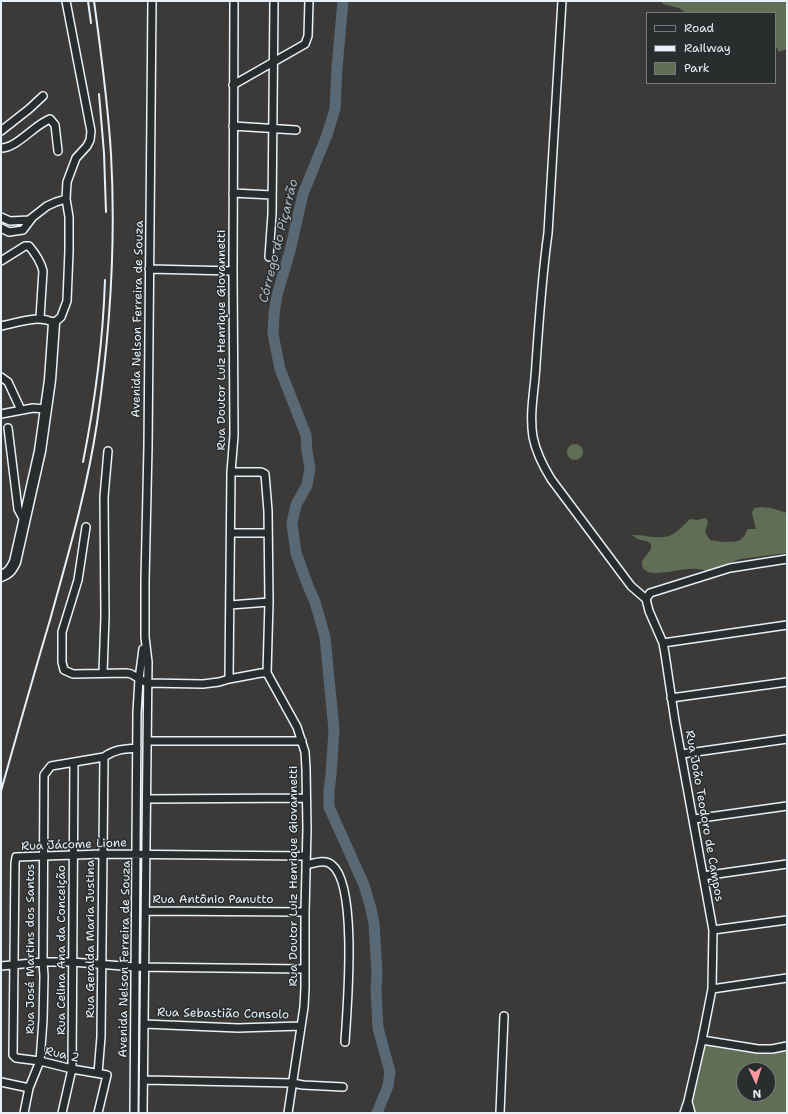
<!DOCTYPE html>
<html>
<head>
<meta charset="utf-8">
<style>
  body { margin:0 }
  #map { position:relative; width:788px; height:1114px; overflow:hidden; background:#3c3a38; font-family:"Shantell Sans",sans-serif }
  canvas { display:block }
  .frame { position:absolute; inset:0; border:2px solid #e8f1f8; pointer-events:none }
  .legend { position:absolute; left:646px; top:12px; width:130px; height:72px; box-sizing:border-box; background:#2a2d2e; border:1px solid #767b7f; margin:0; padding:5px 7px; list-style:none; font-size:12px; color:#e8f1f8 }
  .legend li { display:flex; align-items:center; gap:8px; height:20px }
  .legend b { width:20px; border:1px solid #767b7f }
  .north { position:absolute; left:736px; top:1062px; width:40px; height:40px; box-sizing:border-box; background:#2a2d2e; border:1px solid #767b7f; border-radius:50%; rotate:176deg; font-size:11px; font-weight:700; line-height:16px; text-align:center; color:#e8f1f8 }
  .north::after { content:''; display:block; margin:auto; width:14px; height:18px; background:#ff9aa2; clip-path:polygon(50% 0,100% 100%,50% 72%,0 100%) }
</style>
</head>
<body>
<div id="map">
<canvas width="788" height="1114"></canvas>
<div class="frame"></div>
<ul class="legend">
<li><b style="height:5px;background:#2a2d2e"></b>Road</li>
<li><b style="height:5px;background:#e8f1f8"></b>Railway</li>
<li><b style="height:11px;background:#606e55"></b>Park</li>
</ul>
<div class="north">N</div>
</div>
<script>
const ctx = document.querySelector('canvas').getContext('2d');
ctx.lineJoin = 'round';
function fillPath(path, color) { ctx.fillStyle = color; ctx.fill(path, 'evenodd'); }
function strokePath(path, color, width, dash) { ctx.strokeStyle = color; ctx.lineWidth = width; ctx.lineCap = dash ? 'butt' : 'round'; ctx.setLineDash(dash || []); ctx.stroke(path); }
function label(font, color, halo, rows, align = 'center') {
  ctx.font = font + ' "Shantell Sans",sans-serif'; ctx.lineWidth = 3; ctx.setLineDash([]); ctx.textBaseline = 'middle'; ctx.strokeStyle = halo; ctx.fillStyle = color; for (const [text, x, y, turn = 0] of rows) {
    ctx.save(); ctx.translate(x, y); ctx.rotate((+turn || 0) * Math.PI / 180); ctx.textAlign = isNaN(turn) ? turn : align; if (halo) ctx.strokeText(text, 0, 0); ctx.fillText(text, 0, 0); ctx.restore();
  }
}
const green = new Path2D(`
  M 661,1 L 787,1 L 787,49 L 779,52 L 777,48 L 775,47 L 775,13 L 686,13 L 679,8 L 663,4 Z
  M567 452a8 8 0 1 1 16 0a8 8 0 1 1-16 0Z
  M 761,507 L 771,508 L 787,513 L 787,553 L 740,559 L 708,572 C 691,562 656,580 645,570 C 642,568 642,565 642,561 L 651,549 L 651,544 C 645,538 641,543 632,535 C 644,534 662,541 673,534 C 679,530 685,524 690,519 L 697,520 L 706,518 L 708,522 L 705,532 L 710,540 C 716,542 735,543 740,540 C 744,538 746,532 748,529 L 756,529 L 752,513 L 754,508 Z
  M 702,1040 L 758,1049 L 787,1046 L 787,1113 L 691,1113 L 688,1101 ZM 744,1070 L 768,1070 L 768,1094 L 744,1094 Z`);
const river = new Path2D(`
  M 343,1 L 337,68 L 335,109 L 327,135 L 303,194 L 290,251 L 277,295 L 274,314 L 273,334 L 280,369 L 306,435 L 307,451 L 310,469 L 307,485 L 296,505 L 292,523 L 296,553 L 308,586 L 315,602 L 325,637 L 334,730 L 331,775 L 329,791 L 329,807 L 364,885 L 370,905 L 374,923 L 377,974 L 376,990 L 378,1028 L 390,1072 L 388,1086 L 377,1113`);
const street = new Path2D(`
  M 562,1 L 548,233 C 542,276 539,320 536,364 C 535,389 529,412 533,437 C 536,452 543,466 551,479 L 631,586 L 646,599
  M 233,85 L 305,44 L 308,36 L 309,1
  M 233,126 L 296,130
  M 1,131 L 29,109 L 43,96
  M 1,148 C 17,148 34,125 50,119 L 55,125 L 58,151
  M 233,193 L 272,195
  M 1,217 L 10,221 L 29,220 L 47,206 L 56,202 L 66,199
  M 1,228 L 9,232 L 23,230 L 32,218
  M 269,257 L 272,214 L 274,1
  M 1,261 L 25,246 L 29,246 C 35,253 41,263 43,271 L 40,318
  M 149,269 L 233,271
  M 1,326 C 18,323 38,314 54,323 L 61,317 L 67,301 L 69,251 L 69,217 L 66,199 L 67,182 L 76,158 L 87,146 L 90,140 L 91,131 L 66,1
  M 1,377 L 8,382 L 21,410
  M 1,414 L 33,408 L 45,409
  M 8,428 L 18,509 L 24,520
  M 231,472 L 261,472 L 265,474 L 268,511 L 269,602 L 267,673 L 297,727 L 305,752 L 306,769 L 307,828 L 305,912 L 305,988 L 304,1007 L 288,1113
  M 86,527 L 78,580 L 62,632 L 62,662 L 64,670 L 73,674 L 127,673 L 131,674 L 147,683 L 203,684 L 219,682 L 229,679 L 261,673 L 267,673
  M 231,533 L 268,533
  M 646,599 L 649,611 L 663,643 L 665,654 L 675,721 L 713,930 L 712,989 L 702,1040 L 688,1101 L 684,1113
  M 646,599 L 650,593 L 730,568 L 787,559
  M 230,605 L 269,602
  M 663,643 L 787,625
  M 103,673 L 105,616 L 104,497 L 108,451
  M 229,679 L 231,472 L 234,435 L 233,271 L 234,1
  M 671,698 L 787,682
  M 147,741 L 302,741
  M 682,754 L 787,739
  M 147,799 L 306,798
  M 694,819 L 787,806
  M 306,865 C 315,863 325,859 332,865 C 358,885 347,1009 345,1042
  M 703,876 L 787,864
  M 146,911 L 305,912
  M 713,930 L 787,920
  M 1,966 L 43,962 L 72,962 L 135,967 L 305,969
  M 712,989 L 787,978
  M 144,1024 L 238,1028 L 301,1026
  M 702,1040 L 758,1049 L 772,1049 L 787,1046
  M 98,1073 L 101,1037 L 104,757
  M 144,1080 L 292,1083 L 303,1085 L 343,1087
  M 1,1082 L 29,1088
  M 688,1102 L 691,1113
  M 24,1113 L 29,1088 L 40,1061 L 43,1020 L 44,976 L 43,962 L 44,775 L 51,766 L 104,757 C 115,749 125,749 137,748
  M 62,1113 L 72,1069 L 74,762
  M 98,1113 L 107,1075 L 72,1069 L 40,1061 L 16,1058 L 13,1055 L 15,863 L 16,857 L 103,854 L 306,856
  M 134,1113 L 137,713 L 139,679 L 143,649
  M 143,1113 L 148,662 L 145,637 L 145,581 L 148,447 L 152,1
  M 500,1113 L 504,1016`);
const secondary = new Path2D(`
  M 1,576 C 9,573 11,570 15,562 L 40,451 L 50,380 L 54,323`);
const rail = new Path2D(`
  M 88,1 L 91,23
  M 99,94 L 104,153 L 106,212
  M 83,462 C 95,402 103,341 105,280
  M 1,791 C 17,734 33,677 50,620 C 68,555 87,490 97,423 C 110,334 116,243 111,154 C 108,103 101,52 94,1`);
const streetNames = [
  ["Avenida Nelson Ferreira de Souza",138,319,-89],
  ["Rua Doutor Luiz Henrique Giovannetti",222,340,-90],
  ["Rua João Teodoro de Campos",704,816,80],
  ["Rua Jácome Lione",74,845,-2],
  ["Rua Doutor Luiz Henrique Giovannetti",294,876,-90],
  ["Rua Antônio Panutto",213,900],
  ["Rua Geralda Maria Justina",91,939,-90],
  ["Rua José Martins dos Santos",31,949,-90],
  ["Rua Celina Ana da Conceição",62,950,-90],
  ["Avenida Nelson Ferreira de Souza",125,959,-89],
  ["Rua Sebastião Consolo",223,1014,1],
  ["Rua 2",62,1055,12]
];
const waterNames = [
  ["Córrego do Piçarrão",279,241,-76]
];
fillPath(green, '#606e55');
strokePath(river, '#586875', 11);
strokePath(street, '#e8f1f8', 10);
strokePath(secondary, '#e8f1f8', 13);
strokePath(street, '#2a2d2e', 7);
strokePath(secondary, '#2a2d2e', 10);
strokePath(rail, '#e8f1f8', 2);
label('12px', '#e8f1f8', '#2a2d2e', streetNames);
label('italic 13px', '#aebac4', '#2a2d2e', waterNames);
</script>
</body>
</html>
